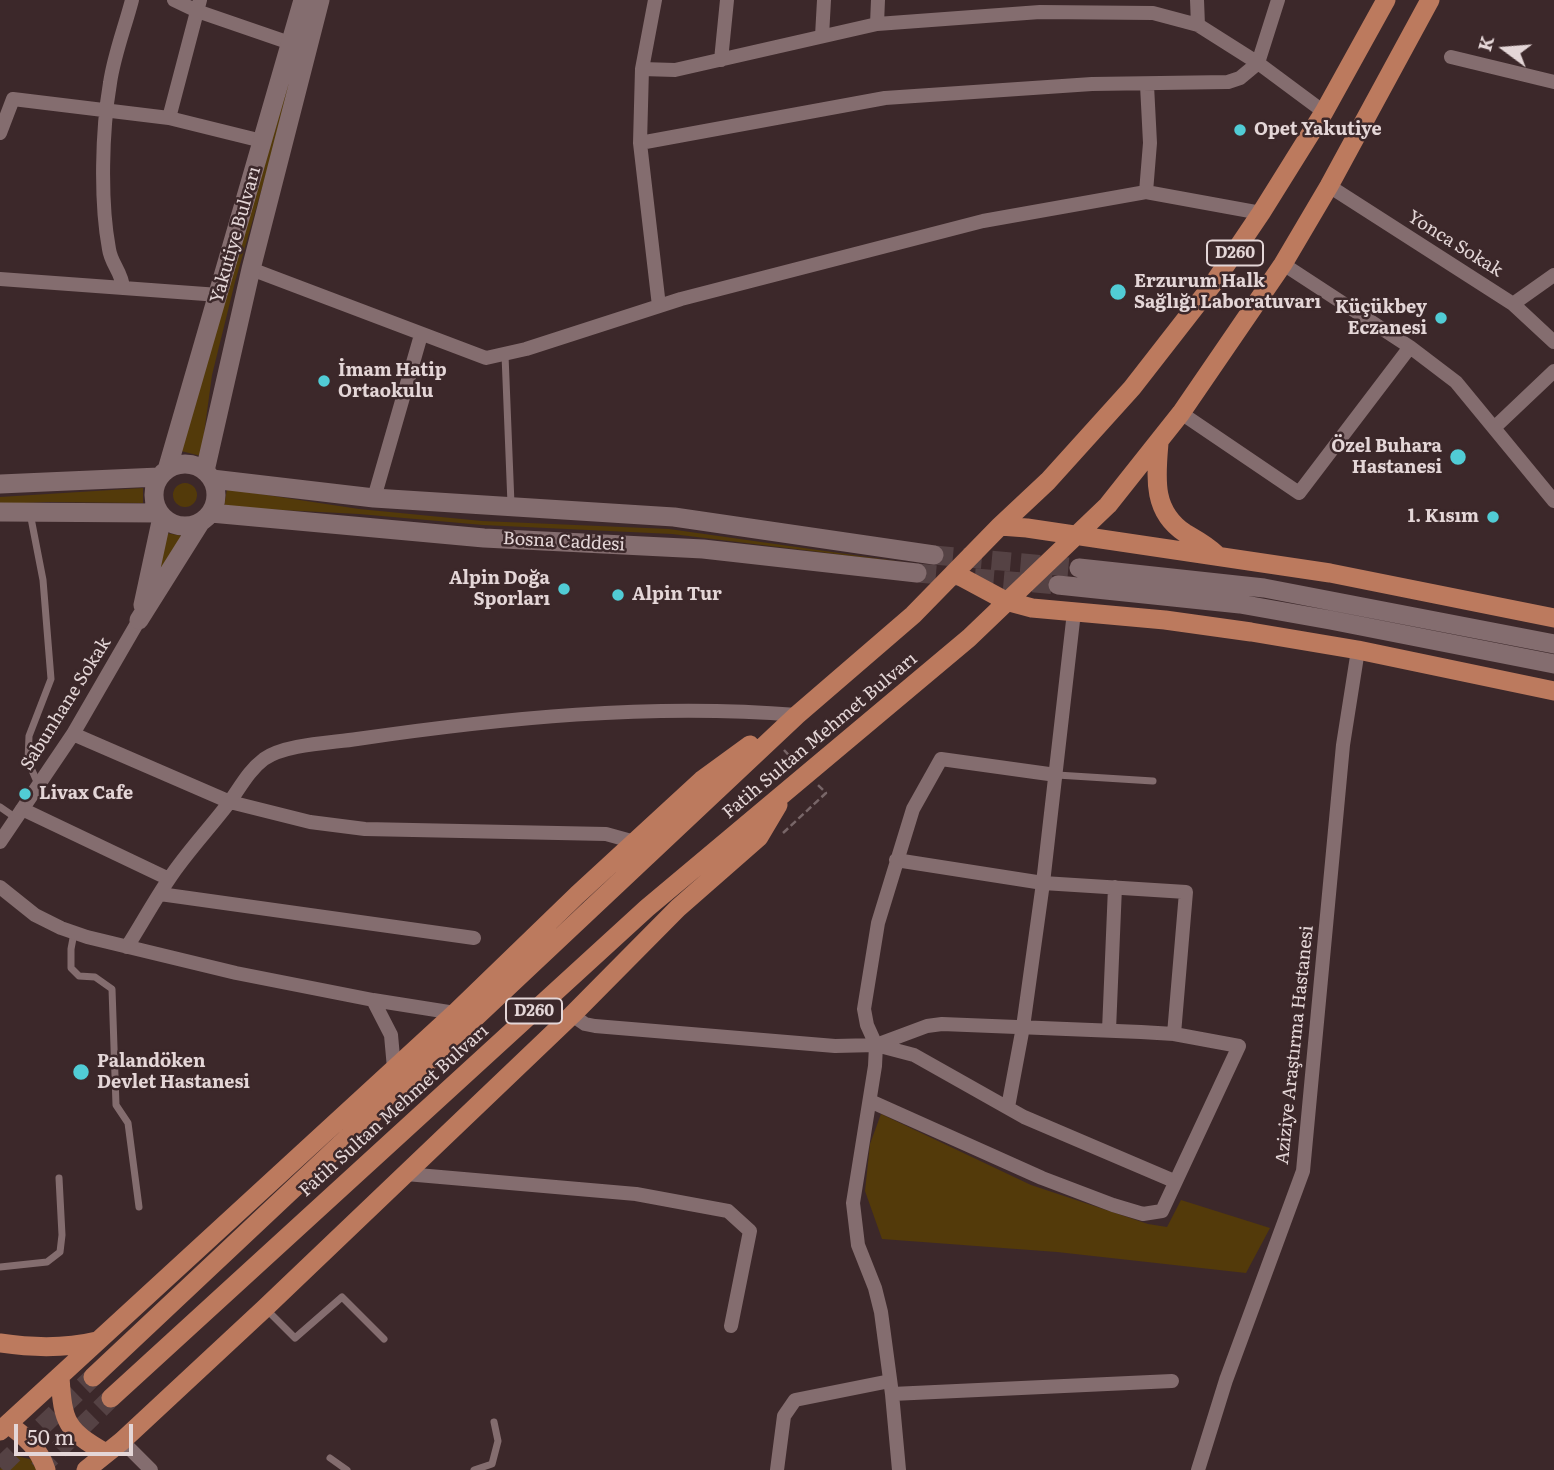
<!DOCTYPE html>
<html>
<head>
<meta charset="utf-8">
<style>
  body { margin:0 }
  #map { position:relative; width:1554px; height:1470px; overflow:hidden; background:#3c282a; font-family:Literata,serif }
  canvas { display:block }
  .north { position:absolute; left:1470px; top:14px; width:70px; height:70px; -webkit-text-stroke:5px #3c282a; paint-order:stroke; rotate:286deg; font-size:19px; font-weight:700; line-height:28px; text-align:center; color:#e4d6d7 }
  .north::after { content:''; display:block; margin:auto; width:24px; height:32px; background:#e4d6d7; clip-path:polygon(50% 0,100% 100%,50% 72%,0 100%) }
  .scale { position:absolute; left:14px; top:1424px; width:119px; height:32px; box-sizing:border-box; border:4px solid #e4d6d7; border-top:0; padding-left:9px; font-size:21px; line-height:24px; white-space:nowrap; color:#e4d6d7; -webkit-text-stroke:5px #3c282a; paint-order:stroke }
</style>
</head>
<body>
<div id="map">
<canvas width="1554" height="1470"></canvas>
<div class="north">K</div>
<div class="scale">50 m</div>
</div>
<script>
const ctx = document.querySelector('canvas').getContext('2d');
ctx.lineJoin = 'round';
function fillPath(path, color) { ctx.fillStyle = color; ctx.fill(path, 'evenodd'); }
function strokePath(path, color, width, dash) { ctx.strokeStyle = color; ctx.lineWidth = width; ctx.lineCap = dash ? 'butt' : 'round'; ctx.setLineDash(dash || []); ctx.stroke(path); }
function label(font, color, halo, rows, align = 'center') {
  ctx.font = font + ' Literata,serif'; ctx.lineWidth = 5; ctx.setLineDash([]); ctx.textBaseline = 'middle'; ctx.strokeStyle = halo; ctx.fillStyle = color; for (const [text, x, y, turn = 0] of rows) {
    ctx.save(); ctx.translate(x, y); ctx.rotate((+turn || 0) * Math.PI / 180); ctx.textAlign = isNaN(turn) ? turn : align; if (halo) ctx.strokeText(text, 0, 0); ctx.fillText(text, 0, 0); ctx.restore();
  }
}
const green = new Path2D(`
  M 310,0 L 316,0 L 235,282 L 212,375 L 201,456 L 181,451 Z
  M173 495a12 12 0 1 1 24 0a12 12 0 1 1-24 0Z
  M 143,488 L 143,503 L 48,502 L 0,504 L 0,497 Z
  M 227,489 L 359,509 L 482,521 L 669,529 L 910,563 L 672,534 L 483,525 L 359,514 L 224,507 Z
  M 166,533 L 183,536 L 153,586 Z
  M 881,1114 L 1031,1185 L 1148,1224 L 1167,1227 L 1181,1200 L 1270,1228 L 1246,1273 L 1057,1252 L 882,1239 L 865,1191 L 870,1144 Z
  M 17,1456 L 33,1460 L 41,1470 L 0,1470 L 2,1463 Z`);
const secondaryTunnel = new Path2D(`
  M 934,555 L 1079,568
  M 917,573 L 1058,585`);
const trunkTunnel = new Path2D(`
  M 0,1467 L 93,1377
  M 38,1470 L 111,1398`);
const path = new Path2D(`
  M 784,750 L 796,763
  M 783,833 L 826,793 L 818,785`);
const service = new Path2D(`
  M 505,355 L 511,504
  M 30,513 L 43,580 L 51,679 L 29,736 L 28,761 L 38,784
  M 1057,775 L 1153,781
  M 0,807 L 16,818
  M 74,933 L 71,949 L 71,968 L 79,976 L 95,977 L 112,989 L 116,1105 L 128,1123 L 139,1207
  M 0,1267 L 47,1262 L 60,1252 L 62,1235 L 59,1178
  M 266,1309 L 295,1338 L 342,1297 L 384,1339
  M 330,1458 L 347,1470
  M 474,1470 L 492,1464 L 498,1441 L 494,1422`);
const minor = new Path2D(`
  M 174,0 L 197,11 L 290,43
  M 655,0 L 642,69 L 640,143 L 659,306
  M 1197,0 L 1198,25
  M 877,24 L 878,0
  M 822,36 L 824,0
  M 1451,57 L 1554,82
  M 721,60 L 727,0
  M 642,69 L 675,70 L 877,24 L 1040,12 L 1153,13 L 1198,25 L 1258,63 L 1324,112
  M 169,118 L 200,0
  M 0,133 L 13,99 L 169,118 L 262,141
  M 640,143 L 885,98 L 1092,84 L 1228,82 L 1240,78 L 1258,63 L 1278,0
  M 1329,186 L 1513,304 L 1554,342
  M 1146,192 L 1150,143 L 1147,85
  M 251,269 L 486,358 L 526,349 L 681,299 L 983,221 L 1146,192 L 1261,213
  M 0,279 L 219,295
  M 123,288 C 122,272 111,264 109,249 C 100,201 102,130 110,83 C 114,55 125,27 132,0
  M 1513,304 L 1554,275
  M 1410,347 L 1456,382 L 1554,501
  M 1181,413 L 1299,493 L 1410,347 L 1283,264
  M 1494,428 L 1554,371
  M 374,498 L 421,335
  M 73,734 L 230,802 L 310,822 L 365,829 L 606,834 L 635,842
  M 22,809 L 169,879
  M 0,842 L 73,734 L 139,620
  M 896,860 L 1043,883 L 1186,892 L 1174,1034
  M 0,887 L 35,915 L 61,928 L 87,937 L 236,973 L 373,1000 L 455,1013
  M 160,894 L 474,938
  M 127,947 C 141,925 154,901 169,879 C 186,853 209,829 228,804 C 240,788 248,771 264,759 C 286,744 331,743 357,739 C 502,718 650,703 797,715
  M 373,1000 L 391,1035 L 394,1068
  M 572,1015 L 585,1024 L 595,1026 L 835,1046 L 876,1045 L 914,1055 L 1024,1117 L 1174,1181
  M 1109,1030 L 1115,887
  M 870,1101 L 1042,1178 L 1113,1205 L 1143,1214 L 1162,1211 L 1239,1046 L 1174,1034 L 1141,1032 L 942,1024 L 927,1026 L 876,1045
  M 1008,1107 L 1023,1027 L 1043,883 L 1074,612
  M 406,1174 L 636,1194 L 728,1211 L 750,1231 L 731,1326
  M 892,1394 L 1172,1381
  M 122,1441 L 151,1470
  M 777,1470 L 784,1416 L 795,1400 L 890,1381
  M 899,1470 L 892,1394 L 881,1312 L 875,1288 L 858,1245 L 853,1203 L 875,1066 L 876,1045 L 867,1025 L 864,1009 L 878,923 L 913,809 L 941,759 L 1056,775
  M 1198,1470 L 1226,1380 L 1303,1171 L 1343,745 L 1358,650`);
const secondary = new Path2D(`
  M154 495a31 31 0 1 1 62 0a31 31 0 1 1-62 0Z
  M 167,470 L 303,0
  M 205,471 L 251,269 L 320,0
  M 212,479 L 374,498 L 674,517 L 934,555
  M 0,484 L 159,477
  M 0,512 L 159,513
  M 211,513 L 484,538 L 703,549 L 917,573
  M 1079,568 L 1264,588 L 1554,644
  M 1058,585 L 1240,604 L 1330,620 L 1554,664
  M 143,605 L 162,517
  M 139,620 L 200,523`);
const trunk = new Path2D(`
  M 1159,443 C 1156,478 1152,511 1185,533 C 1197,540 1207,545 1217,555
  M 1000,526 L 1027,528 L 1330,573 L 1554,618
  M 954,573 L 1006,601 L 1032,608 L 1165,620 L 1251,632 L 1358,650 L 1554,691
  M 0,1343 C 33,1348 64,1349 97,1341
  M 60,1377 C 63,1423 66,1430 106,1453
  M 93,1377 L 797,715 L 913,615 L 1000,526 L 1048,481 L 1132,388 L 1213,284 L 1261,213 L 1324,112 L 1386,0
  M 111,1398 L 647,908 L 969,638 L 1108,505 L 1181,413 L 1283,264 L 1329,186 L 1430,0
  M 8,1424 C 26,1437 39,1448 46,1470
  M 0,1431 L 455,1013 L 577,895 L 702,780 L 750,745
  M 86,1470 L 122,1441 L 265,1308 L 572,1015 L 678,908 L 759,837 L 778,805`);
const markers = [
  [1240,130,7,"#51ccd5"],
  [1118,292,9,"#51ccd5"],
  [1441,318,7,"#51ccd5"],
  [324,381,7,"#51ccd5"],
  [1458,457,9,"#51ccd5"],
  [1493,517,7,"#51ccd5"],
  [564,589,7,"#51ccd5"],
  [618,595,7,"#51ccd5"],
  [25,794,7,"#51ccd5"],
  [81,1072,9,"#51ccd5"]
];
const shields = [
  [1235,253,56],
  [534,1011,56]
];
const shieldNames = [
  ["D260",1235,253],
  ["D260",534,1011]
];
const poiNames = [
  ["Opet Yakutiye",1254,130],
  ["Erzurum Halk",1134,282],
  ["Sağlığı Laboratuvarı",1134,303],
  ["Küçükbey",1427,308,"right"],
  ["Eczanesi",1427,329,"right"],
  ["İmam Hatip",338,371],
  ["Ortaokulu",338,392],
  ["Özel Buhara",1442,447,"right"],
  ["Hastanesi",1442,468,"right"],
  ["1. Kısım",1479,517,"right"],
  ["Alpin Doğa",550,579,"right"],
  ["Sporları",550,600,"right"],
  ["Alpin Tur",632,595],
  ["Livax Cafe",39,794],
  ["Palandöken",97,1062],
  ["Devlet Hastanesi",97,1083]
];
const streetNames = [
  ["Yakutiye Bulvarı",236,235,-74],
  ["Yonca Sokak",1455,244,32],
  ["Bosna Caddesi",564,542,3],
  ["Sabunhane Sokak",66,704,-58],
  ["Fatih Sultan Mehmet Bulvarı",820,736,-40],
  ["Aziziye Araştırma Hastanesi",1295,1045,-84],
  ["Fatih Sultan Mehmet Bulvarı",394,1111,-42]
];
fillPath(green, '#533a0a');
strokePath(secondaryTunnel, '#554244', 19, [19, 10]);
strokePath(trunkTunnel, '#554244', 19, [19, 10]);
strokePath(path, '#786668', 2.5, [7, 3.5]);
strokePath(service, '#846d6f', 7);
strokePath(minor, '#846d6f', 14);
strokePath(secondary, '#846d6f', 19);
strokePath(trunk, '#bc7a5e', 19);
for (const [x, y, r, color] of markers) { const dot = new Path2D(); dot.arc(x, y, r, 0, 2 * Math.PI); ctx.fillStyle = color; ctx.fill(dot); strokePath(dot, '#3c282a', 2.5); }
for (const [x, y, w] of shields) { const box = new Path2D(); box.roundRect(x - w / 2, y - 12.5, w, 25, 5); ctx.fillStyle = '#3c282a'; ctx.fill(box); strokePath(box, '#e4d6d7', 2); }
label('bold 16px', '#e4d6d7', null, shieldNames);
label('bold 18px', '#e4d6d7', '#3c282a', poiNames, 'left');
label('18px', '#e4d6d7', '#3c282a', streetNames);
</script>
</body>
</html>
